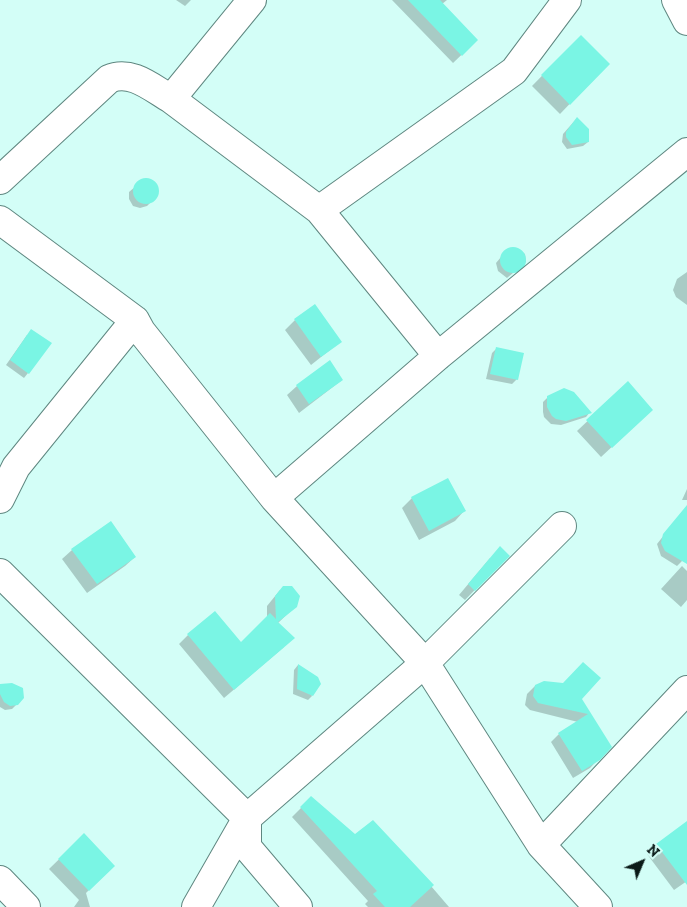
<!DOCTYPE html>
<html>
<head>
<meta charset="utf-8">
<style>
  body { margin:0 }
  #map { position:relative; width:687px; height:907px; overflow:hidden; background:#d3fef7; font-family:"Zilla Slab",serif }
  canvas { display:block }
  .north { position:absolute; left:617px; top:837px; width:50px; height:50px; -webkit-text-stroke:4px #d3fef7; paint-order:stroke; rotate:45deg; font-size:14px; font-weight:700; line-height:20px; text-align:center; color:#0a1a18 }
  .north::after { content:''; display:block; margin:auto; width:18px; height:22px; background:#0a1a18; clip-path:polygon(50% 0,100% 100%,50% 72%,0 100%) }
</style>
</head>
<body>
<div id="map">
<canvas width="687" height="907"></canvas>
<div class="north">N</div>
</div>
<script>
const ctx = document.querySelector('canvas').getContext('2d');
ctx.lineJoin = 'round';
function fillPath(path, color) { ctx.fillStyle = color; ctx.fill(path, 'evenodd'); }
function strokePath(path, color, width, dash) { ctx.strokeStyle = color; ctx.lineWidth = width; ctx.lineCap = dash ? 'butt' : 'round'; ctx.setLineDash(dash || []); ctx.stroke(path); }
const shadow = new Path2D(`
  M 176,0 L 191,0 L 185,6 Z
  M 392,0 L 447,0 L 442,4 L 477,40 L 453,63 Z
  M 581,36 L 608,64 L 560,114 L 532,86 Z
  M 577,118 L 588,142 L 583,146 L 567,149 L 562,142 L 563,134 Z
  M 143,180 L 151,180 L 157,190 L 152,201 L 147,206 L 140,208 L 133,206 L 129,199 L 129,192 Z
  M 518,249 L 525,254 L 526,262 L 507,278 L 498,271 L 496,263 L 506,251 Z
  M 687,272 L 687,305 L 676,297 L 673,290 L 677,279 Z
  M 295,320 L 340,342 L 311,365 L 285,330 Z
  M 27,335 L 28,373 L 24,378 L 6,365 Z
  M 497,348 L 517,379 L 512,384 L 486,379 L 492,353 Z
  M 342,380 L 299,413 L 287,395 L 297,386 Z
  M 628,383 L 642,419 L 601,457 L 577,431 Z
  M 548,397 L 590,412 L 586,417 L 561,425 L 551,424 L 544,417 L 543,412 L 543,402 Z
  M 687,489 L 687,500 L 682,500 Z
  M 412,498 L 464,511 L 455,521 L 419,540 L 402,508 Z
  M 687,506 L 687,543 L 682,561 L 677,566 L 661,556 L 657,544 Z
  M 72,550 L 135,557 L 125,566 L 87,593 L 62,559 Z
  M 508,556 L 465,600 L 459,595 L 490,558 Z
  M 682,566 L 687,571 L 687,600 L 681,607 L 661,589 Z
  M 280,590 L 296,606 L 278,623 L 284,647 L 224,698 L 179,644 L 188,635 L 241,644 L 267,617 L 267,606 Z
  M 298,665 L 312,696 L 308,700 L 293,694 L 294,670 Z
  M 10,684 L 22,688 L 17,704 L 12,709 L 5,710 L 0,707 L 0,692 Z
  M 563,685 L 580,699 L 610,747 L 590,768 L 573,778 L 551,742 L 559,734 L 578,722 L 530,710 L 525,705 L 527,694 L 535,686 Z
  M 311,798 L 355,836 L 431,886 L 449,907 L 368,907 L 365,904 L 368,901 L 292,817 Z
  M 687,822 L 687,881 L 674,890 L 647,854 Z
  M 84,835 L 113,866 L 86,893 L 90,907 L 74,907 L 79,900 L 49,869 Z`);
const building = new Path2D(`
  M 408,0 L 440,0 L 478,40 L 462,56 Z
  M 581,35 L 610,64 L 570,105 L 541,75 Z
  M 577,117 L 589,129 L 589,142 L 572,145 L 566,137 L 566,132 Z
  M133 191a13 13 0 1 1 26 0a13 13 0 1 1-26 0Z
  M500 260a13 13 0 1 1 26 0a13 13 0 1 1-26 0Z
  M 315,304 L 342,342 L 321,357 L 294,319 Z
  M 31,329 L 52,343 L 29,374 L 10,360 Z
  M 496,347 L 524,353 L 518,380 L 490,374 Z
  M 330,360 L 343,380 L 309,404 L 296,385 Z
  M 628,381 L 653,410 L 612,448 L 586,420 Z
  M 564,388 L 574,392 L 592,413 L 566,421 L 556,419 L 552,416 L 547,407 L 547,396 Z
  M 448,478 L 466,511 L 429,531 L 411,497 Z
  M 687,505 L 687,564 L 665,551 L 661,543 L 663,534 Z
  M 111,521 L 136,557 L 97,584 L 71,549 Z
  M 500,546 L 510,556 L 475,591 L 468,584 Z
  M 283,586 L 292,586 L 300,596 L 297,607 L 278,622 L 295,638 L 234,690 L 187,634 L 215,611 L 241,642 L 270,613 L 276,619 L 275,596 Z
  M 583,662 L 601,678 L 582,699 L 612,747 L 600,760 L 582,771 L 558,733 L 588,714 L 538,703 L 533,696 L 535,685 L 544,681 L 563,683 Z
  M 298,664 L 318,677 L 321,684 L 313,696 L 297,689 Z
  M 12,683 L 23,688 L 24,698 L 18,705 L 10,706 L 4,702 L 0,694 L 0,684 Z
  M 311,796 L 355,834 L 373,820 L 434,885 L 410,907 L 385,907 L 373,894 L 377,891 L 300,807 Z
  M 687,821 L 687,885 L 656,844 Z
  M 84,833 L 115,866 L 89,891 L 58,859 Z`);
const minor = new Path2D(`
  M 252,0 L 171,99 L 319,210 L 438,356
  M 676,0 L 687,21
  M 0,180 L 109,79 C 131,69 152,88 171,99
  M 319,210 L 514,71 L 567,0
  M 0,220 L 135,320 L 141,331 L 274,498 L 425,663 L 541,845 L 598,907
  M 274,498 L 438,356 L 687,152
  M 0,499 L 16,467 L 135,320
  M 0,573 L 247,818 L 247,847 L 298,907
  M 541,845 L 687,690
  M 0,880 L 26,907
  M 196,907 L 247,818 L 425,663 L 562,526`);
fillPath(shadow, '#0003');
fillPath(building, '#7af5e4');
strokePath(minor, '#5f8780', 30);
strokePath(minor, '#fff', 28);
</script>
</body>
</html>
